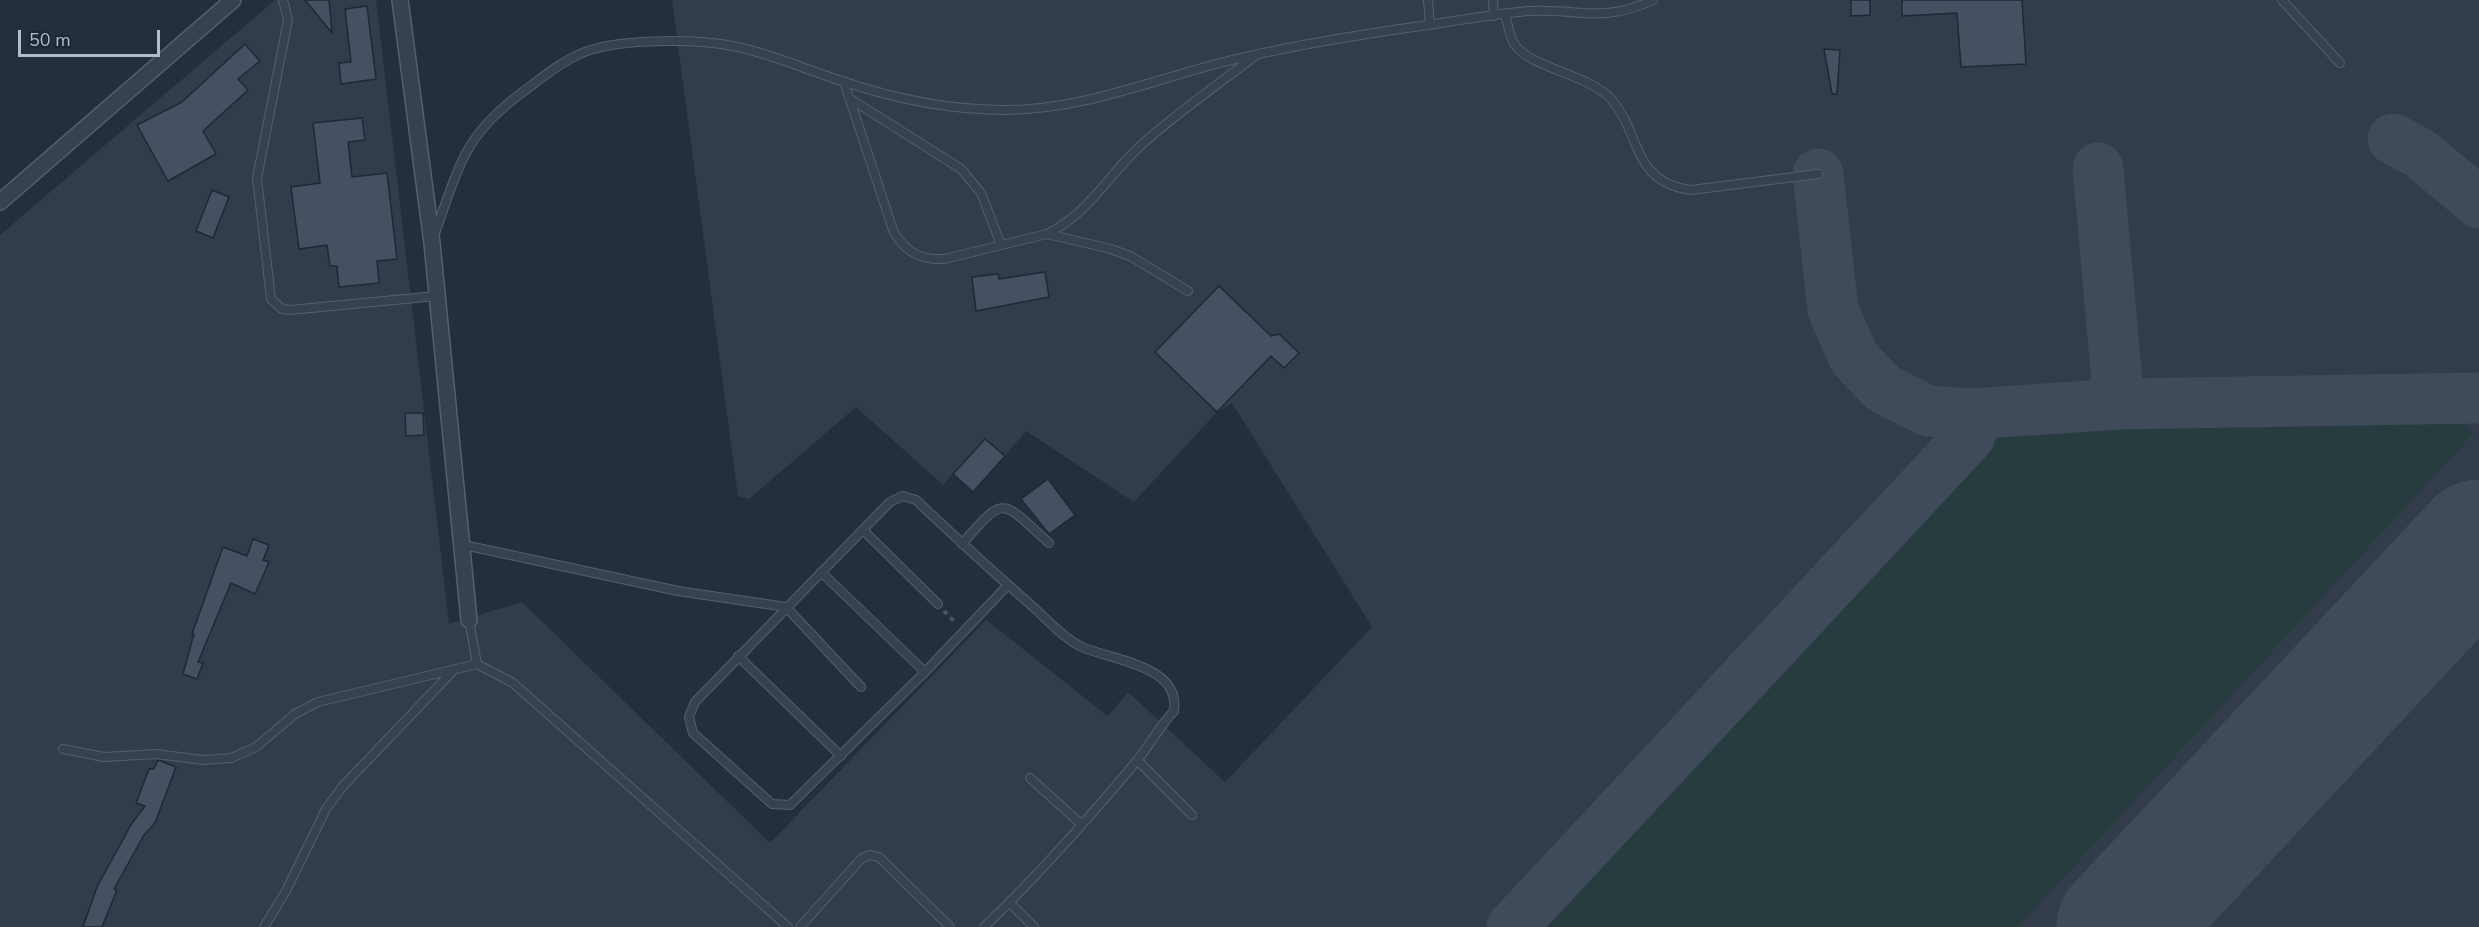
<!DOCTYPE html>
<html>
<head>
<meta charset="utf-8">
<style>
  body { margin:0 }
  #map { position:relative; width:2479px; height:927px; overflow:hidden; background:#242f3e; font-family:"Nunito Sans",sans-serif }
  canvas { display:block }
  .scale { position:absolute; left:18px; top:30px; width:142px; height:27px; box-sizing:border-box; border:3px solid #b4bcc9; border-top:0; padding-left:8px; font-size:18px; line-height:21px; white-space:nowrap; color:#b4bcc9; -webkit-text-stroke:4px #1d2633; paint-order:stroke }
</style>
</head>
<body>
<div id="map">
<canvas width="2479" height="927"></canvas>
<div class="scale">50 m</div>
</div>
<script>
const ctx = document.querySelector('canvas').getContext('2d');
ctx.lineJoin = 'round';
function fillPath(path, color) { ctx.fillStyle = color; ctx.fill(path, 'evenodd'); }
function strokePath(path, color, width, dash) { ctx.strokeStyle = color; ctx.lineWidth = width; ctx.lineCap = dash ? 'butt' : 'round'; ctx.setLineDash(dash || []); ctx.stroke(path); }
const airport = new Path2D(`
  M 275,0 L 376,0 L 449,624 L 522,602 L 770,843 L 986,620 L 1108,716 L 1128,692 L 1225,782 L 1372,627 L 1232,403 L 1217,412 L 1134,502 L 1026,431 L 1005,456 L 985,439 L 943,485 L 856,407 L 749,499 L 738,496 L 672,0 L 2479,0 L 2479,927 L 0,927 L 0,235 Z`);
const green = new Path2D(`
  M 2437,416 L 2459,422 L 2474,433 L 2018,927 L 1525,927 L 1797,641 L 1911,515 L 1988,448 L 1999,434 L 2006,431 Z`);
const taxiway = new Path2D(`
  M 2393,139 L 2421,154 L 2479,203
  M 2119,404 L 2479,398
  M 1970,414 L 2119,404 L 2098,168
  M 1512,927 L 1970,436 L 1970,414 L 1928,411 L 1884,389 L 1854,358 L 1833,310 L 1818,174`);
const runway = new Path2D(`
  M 2121,927 L 2479,544`);
const building = new Path2D(`
  M 305,0 L 329,0 L 332,33 Z
  M 1851,0 L 1870,0 L 1870,15 L 1851,16 Z
  M 1902,0 L 2022,0 L 2026,64 L 1961,67 L 1957,13 L 1902,16 Z
  M 367,6 L 376,79 L 341,84 L 339,63 L 351,62 L 345,9 Z
  M 245,44 L 260,61 L 238,79 L 248,90 L 203,131 L 216,154 L 168,181 L 137,125 L 182,102 Z
  M 1824,49 L 1840,50 L 1837,94 L 1832,94 Z
  M 362,118 L 365,140 L 348,142 L 352,177 L 387,173 L 397,259 L 377,261 L 379,283 L 339,287 L 337,266 L 330,266 L 327,245 L 299,249 L 291,187 L 320,183 L 313,123 Z
  M 212,190 L 229,197 L 213,238 L 196,231 Z
  M 1045,272 L 1049,297 L 976,311 L 972,277 L 998,274 L 999,279 Z
  M 1219,286 L 1271,336 L 1279,334 L 1299,353 L 1284,368 L 1271,356 L 1217,412 L 1155,352 Z
  M 405,413 L 423,413 L 424,435 L 406,436 Z
  M 985,439 L 1005,456 L 973,492 L 953,474 Z
  M 1048,479 L 1075,515 L 1049,534 L 1021,499 Z
  M 253,539 L 269,545 L 263,560 L 269,562 L 255,594 L 231,583 L 198,662 L 203,663 L 197,679 L 183,674 L 194,634 L 192,634 L 223,547 L 247,556 Z
  M 158,760 L 176,767 L 155,823 L 144,835 L 114,889 L 117,890 L 102,927 L 83,927 L 97,887 L 132,823 L 145,806 L 136,803 L 149,769 L 154,769 Z`);
const path = new Path2D(`
  M 944,611 L 956,623`);
const lane = new Path2D(`
  M 283,0 L 288,20 L 257,178 L 271,299 L 282,309 L 290,310 L 436,296
  M 1428,0 L 1430,24
  M 1493,0 L 1494,16
  M 2282,0 L 2340,63
  M 1505,14 C 1508,24 1509,36 1515,45 C 1531,68 1590,75 1611,99 C 1642,134 1631,182 1691,190 L 1818,174
  M 844,82 L 894,233 C 907,253 921,260 944,259 L 1047,234 C 1088,214 1107,177 1139,147 C 1175,114 1216,86 1255,56
  M 849,98 L 961,169 L 981,193 L 1001,245
  M 1047,234 L 1111,249 L 1132,257 L 1188,291
  M 434,236 C 444,209 452,180 465,155 C 479,128 500,109 524,91 C 542,78 559,63 580,54 C 614,38 695,39 733,46 C 770,53 806,70 842,81 C 895,99 950,110 1006,110 C 1078,110 1148,82 1216,64 C 1286,46 1356,35 1428,25 C 1461,20 1495,14 1528,11 C 1580,8 1600,24 1653,0
  M 863,530 L 938,604
  M 962,544 C 1006,493 1001,500 1049,543
  M 464,545 L 678,591 L 786,607 L 861,687
  M 821,572 L 925,672
  M 469,620 L 477,664 L 513,683 L 788,927
  M 738,656 L 841,756
  M 63,749 L 104,757 L 156,754 L 203,760 L 231,758 L 256,747 L 295,714 L 318,702 L 477,664
  M 1137,760 L 1192,815
  M 1030,778 L 1081,824
  M 1010,903 L 1034,927
  M 264,927 L 286,891 L 326,809 L 343,786 L 452,672
  M 800,927 L 861,859 L 869,855 L 879,857 L 950,927
  M 984,927 C 1038,876 1088,819 1136,762 C 1149,746 1159,727 1174,711 C 1181,665 1111,660 1082,647 C 1063,638 1047,619 1032,606 C 992,571 954,536 916,500 L 903,496 L 890,502 L 695,702 L 689,717 L 693,733 L 772,804 L 790,805 L 925,672 L 1008,585`);
const street = new Path2D(`
  M 400,0 L 432,243 L 469,620
  M 0,202 L 233,0`);
fillPath(airport, '#323c4b');
fillPath(green, '#263c3f');
strokePath(taxiway, '#3f4a5a', 51);
strokePath(runway, '#3f4a5a', 129);
fillPath(building, '#455162');
strokePath(building, '#1f2835', 1.5);
strokePath(lane, '#565f6c', 10);
strokePath(street, '#565f6c', 18);
strokePath(path, '#44595c', 4, [4.5, 4.5]);
strokePath(lane, '#38414e', 8);
strokePath(street, '#38414e', 15);
</script>
</body>
</html>
